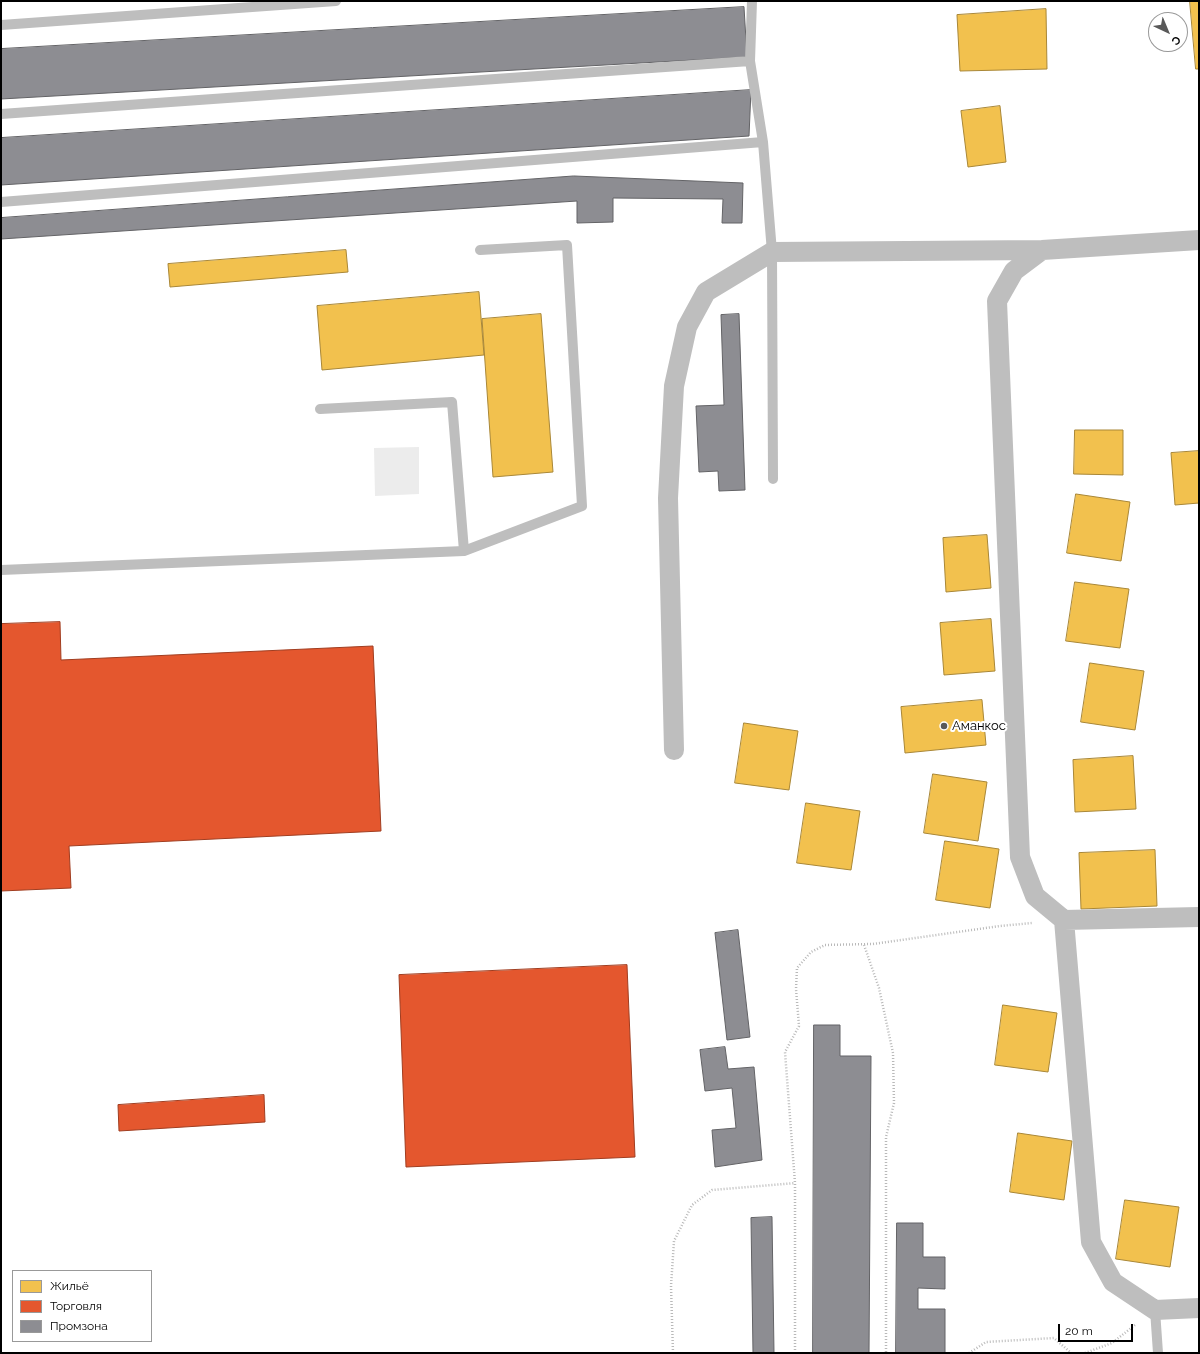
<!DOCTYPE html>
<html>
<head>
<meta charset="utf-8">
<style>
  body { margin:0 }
  #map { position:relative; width:1200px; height:1354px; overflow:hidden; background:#fff; font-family:Raleway,sans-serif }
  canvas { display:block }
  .frame { position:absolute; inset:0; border:2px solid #000; pointer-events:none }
  .legend { position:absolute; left:12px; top:1270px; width:140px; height:72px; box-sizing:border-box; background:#fff; border:1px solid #999; margin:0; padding:5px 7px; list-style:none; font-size:12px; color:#000 }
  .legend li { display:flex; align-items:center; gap:8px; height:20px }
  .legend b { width:20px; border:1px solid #999 }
  .north { position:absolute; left:1148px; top:12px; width:40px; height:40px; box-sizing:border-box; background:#fff; border:1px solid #999; border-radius:50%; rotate:136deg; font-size:11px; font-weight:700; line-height:16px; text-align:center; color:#000 }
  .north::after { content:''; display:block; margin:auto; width:14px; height:18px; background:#595959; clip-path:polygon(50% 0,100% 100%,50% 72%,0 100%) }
  .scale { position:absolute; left:1058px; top:1324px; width:75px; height:18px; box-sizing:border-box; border:2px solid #000; border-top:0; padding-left:5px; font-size:12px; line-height:14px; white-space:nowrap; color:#000; -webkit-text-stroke:3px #fff; paint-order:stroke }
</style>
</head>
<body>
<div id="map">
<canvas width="1200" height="1354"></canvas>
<div class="frame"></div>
<ul class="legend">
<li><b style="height:11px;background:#f2c14e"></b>Жильё</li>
<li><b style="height:11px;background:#e4572e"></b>Торговля</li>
<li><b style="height:11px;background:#8d8d92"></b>Промзона</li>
</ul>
<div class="north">С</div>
<div class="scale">20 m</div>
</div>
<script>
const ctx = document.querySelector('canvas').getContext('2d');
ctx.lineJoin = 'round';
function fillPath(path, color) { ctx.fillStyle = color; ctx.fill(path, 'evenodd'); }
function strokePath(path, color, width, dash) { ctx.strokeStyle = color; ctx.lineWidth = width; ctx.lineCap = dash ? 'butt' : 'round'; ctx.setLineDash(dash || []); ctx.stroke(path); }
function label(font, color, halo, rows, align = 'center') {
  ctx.font = font + ' Raleway,sans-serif'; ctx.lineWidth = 4; ctx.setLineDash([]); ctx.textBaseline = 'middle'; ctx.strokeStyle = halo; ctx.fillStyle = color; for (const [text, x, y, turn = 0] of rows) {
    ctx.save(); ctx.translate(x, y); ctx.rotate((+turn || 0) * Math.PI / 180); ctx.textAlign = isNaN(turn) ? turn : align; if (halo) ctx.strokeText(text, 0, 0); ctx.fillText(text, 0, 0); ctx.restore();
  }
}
const green = new Path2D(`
  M 419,447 L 419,494 L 375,496 L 374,448 Z`);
const homes = new Path2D(`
  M 1190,1 L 1199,1 L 1199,69 L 1196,69 Z
  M 1046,9 L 1047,69 L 960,71 L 957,15 Z
  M 1000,106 L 1006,162 L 968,167 L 961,111 Z
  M 346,250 L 348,272 L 170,287 L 168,264 Z
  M 479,292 L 484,355 L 322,370 L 317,306 Z
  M 541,314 L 553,472 L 493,477 L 482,319 Z
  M 1075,430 L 1123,430 L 1123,475 L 1074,474 Z
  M 1199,451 L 1199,503 L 1175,505 L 1171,453 Z
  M 1076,494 L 1130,502 L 1121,561 L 1067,553 Z
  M 987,535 L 991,588 L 946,592 L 943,538 Z
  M 1075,582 L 1129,589 L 1120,648 L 1066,641 Z
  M 991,619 L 995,671 L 944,675 L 940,623 Z
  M 1090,663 L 1144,671 L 1135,730 L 1081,722 Z
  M 982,700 L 986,745 L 905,753 L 901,707 Z
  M 744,723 L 798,731 L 789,790 L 735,783 Z
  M 1133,756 L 1136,809 L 1075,812 L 1073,760 Z
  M 933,774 L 987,782 L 978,841 L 924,833 Z
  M 806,803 L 860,811 L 851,870 L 797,863 Z
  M 945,841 L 999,849 L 990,908 L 936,900 Z
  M 1155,850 L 1157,906 L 1081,909 L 1079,853 Z
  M 1003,1005 L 1057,1013 L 1048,1072 L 995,1065 Z
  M 1018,1133 L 1072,1141 L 1064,1200 L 1010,1192 Z
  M 1125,1200 L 1179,1207 L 1170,1267 L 1116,1259 Z`);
const shops = new Path2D(`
  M 60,622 L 61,660 L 373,646 L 381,831 L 69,846 L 71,888 L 1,891 L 1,624 Z
  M 627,965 L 635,1157 L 406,1167 L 399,975 Z
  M 264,1095 L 265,1122 L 119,1131 L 118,1105 Z`);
const industry = new Path2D(`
  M 744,7 L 747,57 L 1,99 L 1,49 Z
  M 751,90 L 749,136 L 1,185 L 1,138 Z
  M 574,176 L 743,183 L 742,223 L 722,223 L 723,199 L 613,198 L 613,222 L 577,223 L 577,201 L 1,239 L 1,218 Z
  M 739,314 L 745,490 L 719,491 L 718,471 L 699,472 L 696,406 L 724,405 L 721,315 Z
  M 738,930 L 750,1037 L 727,1040 L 715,933 Z
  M 814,1025 L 840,1025 L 840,1056 L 871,1056 L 869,1353 L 813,1353 Z
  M 725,1047 L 728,1069 L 754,1067 L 762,1160 L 715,1167 L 712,1130 L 736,1128 L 732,1088 L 705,1091 L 700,1050 Z
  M 772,1217 L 774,1353 L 753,1353 L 751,1218 Z
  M 897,1223 L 923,1223 L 923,1257 L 945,1257 L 945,1289 L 918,1288 L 918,1309 L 945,1309 L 945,1353 L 896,1353 Z`);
const path = new Path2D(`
  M 864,945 L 879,988 L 893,1053 L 894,1103 L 886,1137 L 886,1353
  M 673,1353 L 671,1286 L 674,1241 L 692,1205 L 712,1190 L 795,1183
  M 795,1353 L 795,1183 L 785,1052 L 799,1026 L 796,989 L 797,968 L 811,952 L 825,945 L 873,944 L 1000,926 L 1032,923
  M 969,1353 L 986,1342 L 1054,1338 L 1071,1353
  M 1085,1353 L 1112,1343 L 1135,1325`);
const service = new Path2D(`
  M 752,1 L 750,61 L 763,142
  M 1,25 L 336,1
  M 1,114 L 750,61
  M 1,202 L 763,142 L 772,252 L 773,479
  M 320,409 L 452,402 L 464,551
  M 1,570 L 464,551 L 582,506 L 567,245 L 480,250
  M 1155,1310 L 1158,1353`);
const minor = new Path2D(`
  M 1042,250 L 1014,271 L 997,301 L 1020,857 L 1035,896 L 1064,920 L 1091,1242 L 1113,1282 L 1155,1310 L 1199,1308
  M 674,750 L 668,498 L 674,386 L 687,327 L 706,292 L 772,252 L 1042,250 L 1199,240
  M 1064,920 L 1199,917`);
const markers = [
  [944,726,4,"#595959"]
];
const poiNames = [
  ["Аманкос",952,726]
];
fillPath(green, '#ececec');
fillPath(homes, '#f2c14e');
strokePath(homes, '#a98737', 1);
fillPath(shops, '#e4572e');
strokePath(shops, '#a03d20', 1);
fillPath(industry, '#8d8d92');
strokePath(industry, '#636366', 1);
strokePath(path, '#b9b9b9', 2.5, [1, 2]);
strokePath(service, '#bebebe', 10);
strokePath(minor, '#bebebe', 20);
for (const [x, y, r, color] of markers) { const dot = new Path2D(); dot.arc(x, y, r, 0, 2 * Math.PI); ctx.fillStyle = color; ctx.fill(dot); strokePath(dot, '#fff', 1.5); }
label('13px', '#000', '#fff', poiNames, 'left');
</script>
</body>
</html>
